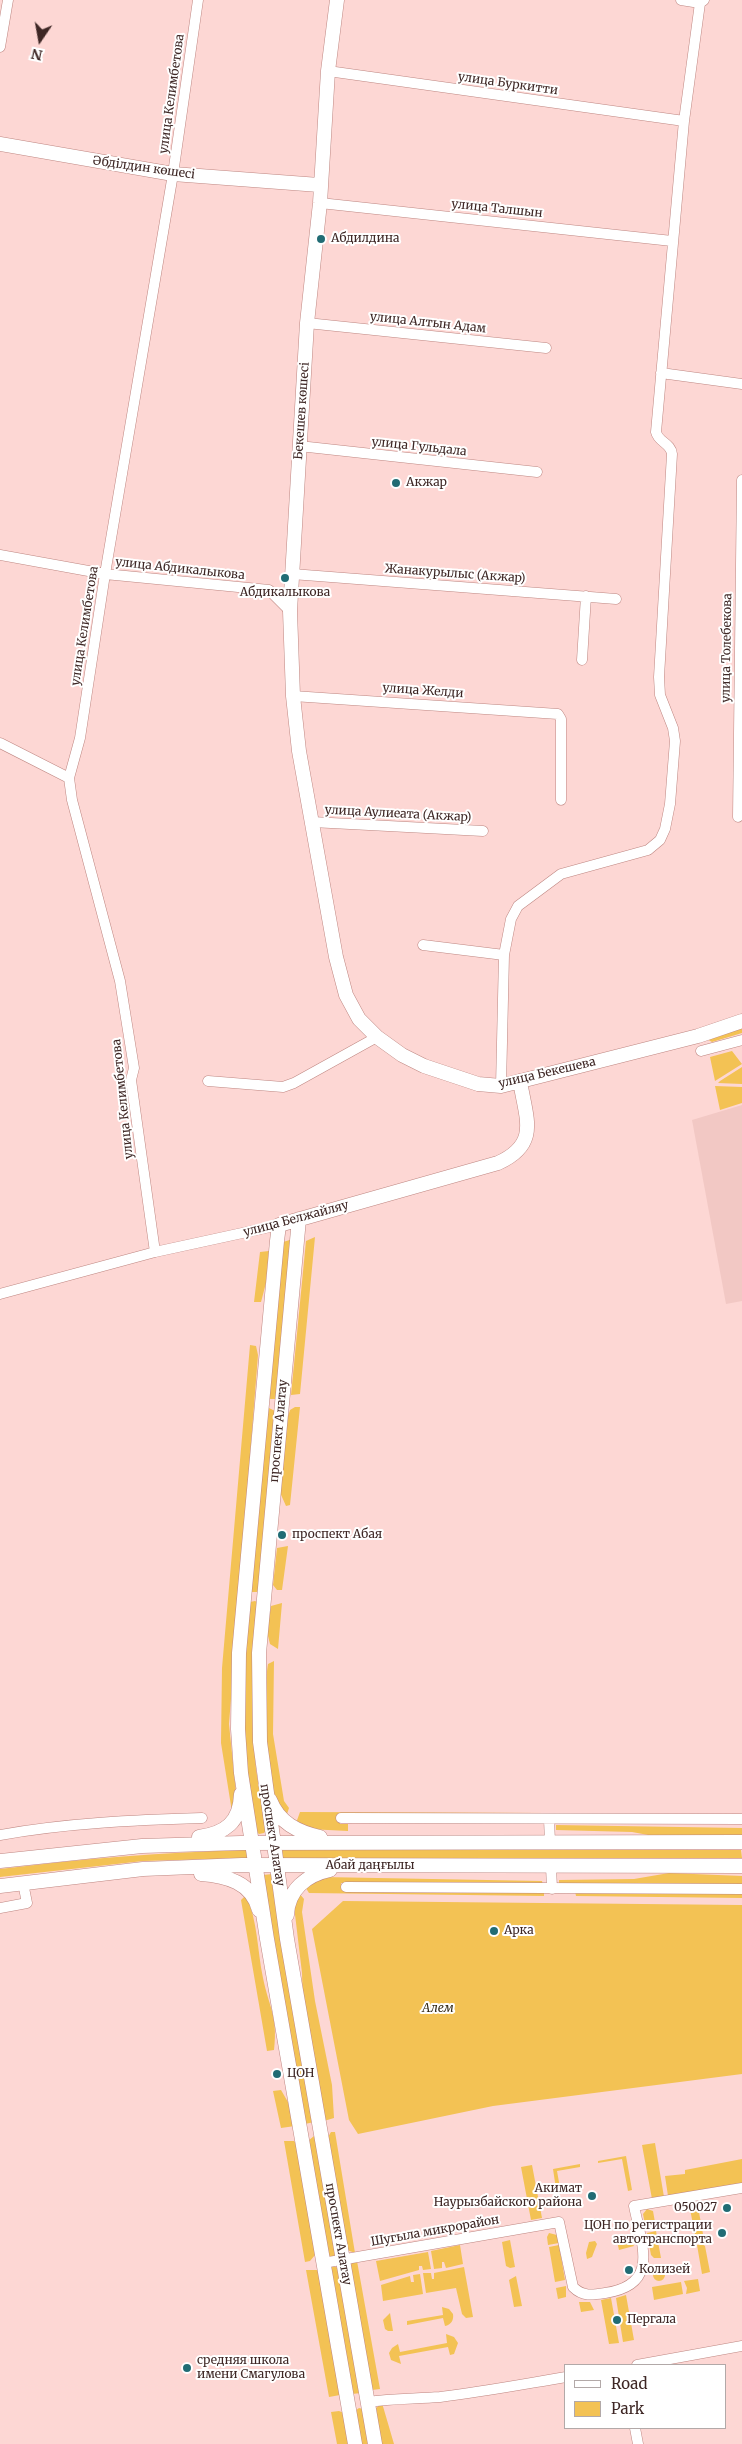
<!DOCTYPE html>
<html>
<head>
<meta charset="utf-8">
<style>
  body { margin:0 }
  #map { position:relative; width:742px; height:2444px; overflow:hidden; background:#fdd7d4; font-family:Merriweather,serif }
  canvas { display:block }
  .legend { position:absolute; left:564px; top:2364px; width:162px; height:65px; box-sizing:border-box; background:#fff; border:1px solid #b2a9a8; margin:0; padding:6px 9px; list-style:none; font-size:15px; color:#3e2725 }
  .legend li { display:flex; align-items:center; gap:10px; height:25px }
  .legend b { width:25px; border:1px solid #b2a9a8 }
  .north { position:absolute; left:15px; top:15px; width:50px; height:50px; -webkit-text-stroke:4px #fff; paint-order:stroke; rotate:192deg; font-size:14px; font-weight:700; line-height:20px; text-align:center; color:#3e2725 }
  .north::after { content:''; display:block; margin:auto; width:18px; height:22px; background:#3e2725; clip-path:polygon(50% 0,100% 100%,50% 72%,0 100%) }
</style>
</head>
<body>
<div id="map">
<canvas width="742" height="2444"></canvas>
<ul class="legend">
<li><b style="height:6px;background:#fff"></b>Road</li>
<li><b style="height:14px;background:#f3c254"></b>Park</li>
</ul>
<div class="north">N</div>
</div>
<script>
const ctx = document.querySelector('canvas').getContext('2d');
ctx.lineJoin = 'round';
function fillPath(path, color) { ctx.fillStyle = color; ctx.fill(path, 'evenodd'); }
function strokePath(path, color, width, dash) { ctx.strokeStyle = color; ctx.lineWidth = width; ctx.lineCap = dash ? 'butt' : 'round'; ctx.setLineDash(dash || []); ctx.stroke(path); }
function label(font, color, halo, rows, align = 'center') {
  ctx.font = font + ' Merriweather,serif'; ctx.lineWidth = 4; ctx.setLineDash([]); ctx.textBaseline = 'middle'; ctx.strokeStyle = halo; ctx.fillStyle = color; for (const [text, x, y, turn = 0] of rows) {
    ctx.save(); ctx.translate(x, y); ctx.rotate((+turn || 0) * Math.PI / 180); ctx.textAlign = isNaN(turn) ? turn : align; if (halo) ctx.strokeText(text, 0, 0); ctx.fillText(text, 0, 0); ctx.restore();
  }
}
const built = new Path2D(`
  M 742,1105 L 742,1301 L 726,1304 L 692,1120 Z`);
const green = new Path2D(`
  M 742,1028 L 742,1033 L 712,1042 L 705,1038 Z
  M 732,1051 L 742,1064 L 715,1081 L 710,1057 Z
  M 742,1067 L 742,1084 L 718,1083 L 720,1081 Z
  M 715,1086 L 742,1087 L 742,1103 L 720,1110 Z
  M 315,1237 L 300,1394 L 291,1395 L 306,1241 Z
  M 293,1239 L 277,1396 L 275,1399 L 269,1399 L 283,1242 Z
  M 269,1251 L 266,1283 L 261,1302 L 254,1302 L 260,1252 Z
  M 250,1345 L 256,1346 L 258,1355 L 229,1724 L 236,1792 L 232,1812 L 221,1743 L 222,1668 Z
  M 295,1407 L 300,1407 L 290,1505 L 286,1506 L 278,1488 L 287,1419 L 290,1410 Z
  M 269,1408 L 275,1411 L 258,1592 L 252,1592 L 250,1588 L 266,1410 Z
  M 288,1546 L 282,1590 L 277,1590 L 273,1585 L 277,1548 Z
  M 255,1601 L 257,1602 L 253,1730 L 256,1769 L 266,1830 L 264,1833 L 259,1834 L 256,1831 L 244,1752 L 244,1654 L 250,1602 Z
  M 282,1603 L 278,1649 L 270,1644 L 267,1632 L 271,1606 Z
  M 274,1661 L 273,1734 L 284,1801 L 289,1808 L 287,1814 C 283,1810 278,1806 277,1802 C 265,1777 263,1692 268,1664 Z
  M 300,1812 L 548,1813 L 549,1816 L 340,1816 L 340,1824 L 348,1824 L 348,1831 L 308,1829 L 296,1823 Z
  M 556,1825 L 742,1828 L 742,1839 L 670,1839 L 632,1832 L 556,1830 Z
  M 247,1850 L 248,1858 L 143,1861 L 0,1877 L 0,1869 C 82,1859 164,1852 247,1850 Z
  M 283,1850 L 741,1850 L 742,1858 L 283,1858 L 280,1856 L 279,1853 Z
  M 669,1873 L 742,1876 L 742,1887 L 559,1884 L 559,1880 L 634,1879 Z
  M 273,1874 L 314,2122 L 305,2124 L 293,2065 L 263,1875 Z
  M 322,1877 L 542,1881 L 543,1885 L 341,1883 L 341,1890 L 544,1892 L 544,1896 L 309,1893 L 304,1885 Z
  M 575,1891 L 742,1892 L 742,1898 L 576,1896 Z
  M 299,1893 L 304,1899 L 302,1912 L 315,2001 L 332,2085 L 334,2118 L 324,2121 L 303,2005 L 302,1973 L 294,1906 Z
  M 246,1895 C 258,1922 257,1949 263,1978 C 269,2008 278,2015 274,2050 L 267,2051 L 241,1900 Z
  M 343,1901 L 742,1905 L 742,2074 L 493,2106 L 358,2134 L 349,2120 L 312,1929 Z
  M 281,2090 L 292,2109 L 295,2126 L 281,2128 L 273,2091 Z
  M 331,2132 L 335,2132 L 355,2253 L 347,2250 L 328,2137 Z
  M 314,2136 L 317,2138 L 335,2256 L 333,2257 L 327,2255 L 308,2141 Z
  M 284,2141 L 294,2141 L 298,2146 L 315,2255 L 310,2261 L 305,2262 Z
  M 655,2143 L 664,2197 L 652,2199 L 642,2145 Z
  M 626,2156 L 632,2190 L 628,2191 L 622,2159 L 598,2163 L 598,2161 Z
  M 742,2159 L 742,2183 L 668,2196 L 665,2176 L 685,2174 L 685,2170 Z
  M 580,2164 L 580,2167 L 557,2171 L 560,2188 L 556,2189 L 553,2169 Z
  M 532,2165 L 542,2218 L 531,2220 L 521,2167 Z
  M 698,2207 L 703,2234 L 695,2235 L 690,2209 Z
  M 647,2209 L 653,2211 L 656,2228 L 646,2230 L 643,2214 Z
  M 656,2231 L 661,2258 L 654,2258 L 651,2255 L 647,2233 Z
  M 549,2233 L 557,2235 L 559,2243 L 548,2245 L 547,2237 Z
  M 627,2235 L 634,2246 L 619,2250 L 616,2237 Z
  M 510,2240 L 515,2267 L 510,2268 L 506,2266 L 502,2242 Z
  M 595,2241 L 597,2244 L 592,2257 L 587,2259 L 586,2253 L 589,2242 Z
  M 702,2244 L 705,2246 L 710,2272 L 702,2274 L 697,2245 Z
  M 460,2245 L 463,2264 L 446,2268 L 444,2262 L 442,2262 L 442,2268 L 434,2269 L 431,2251 Z
  M 559,2245 L 565,2280 L 555,2282 L 549,2247 Z
  M 428,2252 L 431,2269 L 423,2270 L 422,2266 L 419,2266 L 419,2270 L 380,2281 L 376,2261 Z
  M 357,2261 L 380,2389 L 372,2390 L 350,2266 L 353,2262 Z
  M 333,2266 L 338,2268 L 361,2393 L 352,2394 L 331,2267 Z
  M 464,2267 L 473,2317 L 466,2318 L 462,2314 L 456,2288 L 426,2293 L 423,2273 L 431,2273 L 432,2279 L 434,2279 L 434,2273 Z
  M653 2275a6 6 0 1 1 12 0a6 6 0 1 1-12 0Z
  M 306,2270 L 318,2270 L 340,2395 L 329,2397 Z
  M 420,2274 L 423,2294 L 383,2301 L 381,2285 L 410,2276 L 411,2282 L 414,2282 L 413,2275 Z
  M 516,2276 L 522,2306 L 514,2307 L 509,2280 Z
  M 698,2279 L 700,2291 L 686,2294 L 687,2288 L 684,2281 Z
  M 681,2282 L 683,2294 L 654,2300 L 652,2287 Z
  M 566,2286 L 566,2297 L 558,2299 L 556,2288 Z
  M 626,2295 L 634,2340 L 623,2342 L 616,2298 Z
  M 611,2298 L 619,2343 L 609,2344 L 601,2300 Z
  M 579,2302 L 590,2302 L 594,2310 L 581,2312 Z
  M 442,2307 L 449,2309 L 453,2314 C 454,2320 451,2325 445,2326 L 443,2318 L 407,2325 L 407,2321 L 443,2315 Z
  M 390,2313 L 393,2331 L 388,2331 L 385,2329 L 383,2320 Z
  M 446,2334 L 454,2337 L 458,2343 L 454,2354 L 450,2355 L 448,2347 L 399,2356 L 401,2364 L 391,2360 L 389,2353 L 392,2348 L 398,2344 L 400,2352 L 447,2343 Z
  M 382,2403 L 394,2444 L 381,2444 L 376,2408 Z
  M 359,2408 L 363,2409 L 370,2444 L 361,2444 L 355,2411 Z
  M 339,2411 L 344,2413 L 350,2444 L 337,2444 L 331,2412 Z`);
const minor = new Path2D(`
  M 681,0 L 700,3
  M 0,47 L 8,0
  M 328,71 L 684,121
  M 320,203 L 672,241
  M 307,323 L 546,348
  M 661,373 L 742,384
  M 299,446 L 537,472
  M 0,555 L 105,574 L 269,590 L 290,611
  M 292,574 L 616,599
  M 582,660 L 586,596
  M 293,696 L 558,714 L 561,719 L 561,800
  M 0,743 L 69,778
  M 738,817 L 742,480
  M 312,822 L 483,831
  M 423,945 L 504,955
  M 701,1051 L 742,1040
  M 208,1081 L 283,1087 L 294,1083 L 377,1037
  M 501,1086 L 504,955 L 511,919 L 518,906 L 561,874 L 648,850 L 660,840 L 665,829 L 670,804 L 675,741 L 673,728 L 660,695 L 659,677 L 672,454 C 671,443 658,442 656,432 L 684,121 L 700,3 L 704,0
  M 155,1252 L 131,1080 L 134,1068 L 120,981 L 72,800 L 69,778 L 80,738 L 105,574 L 173,174 L 198,0
  M 0,1294 L 155,1252 L 279,1225
  M 341,1818 L 742,1819
  M 549,1819 L 550,1842
  M 0,1835 C 67,1823 135,1820 202,1818
  M 551,1866 L 552,1889
  M 346,1887 L 742,1889
  M 0,1908 L 27,1903 L 23,1883
  M 323,2263 L 559,2222 L 573,2287 C 583,2297 593,2295 605,2293 C 660,2285 642,2246 634,2206 L 742,2188
  M 637,2365 L 742,2346
  M 368,2402 C 392,2398 416,2399 440,2397 C 482,2392 524,2384 566,2377
  M 635,2428 L 638,2444`);
const secondary = new Path2D(`
  M 337,0 L 328,71 L 320,203 L 307,323 L 290,611 L 293,696 L 299,751 L 336,957 L 346,995 L 359,1019 L 377,1037 L 402,1055 L 424,1066 L 478,1084 L 501,1086 L 698,1036 L 742,1021
  M 0,144 L 173,174 L 319,185
  M 299,1219 L 259,1653 L 260,1742 L 287,1939 L 375,2444
  M 270,1800 C 279,1823 298,1832 320,1837
  M 199,1837 C 225,1833 240,1823 241,1794
  M 0,1861 L 142,1846 L 241,1843 L 742,1842
  M 201,1874 C 226,1876 252,1882 259,1910
  M 0,1886 L 143,1869 L 242,1865 L 742,1866
  M 287,1915 C 288,1890 306,1875 330,1870
  M 355,2444 L 267,1939 L 241,1773 L 238,1729 L 239,1653 L 277,1241 L 279,1225 L 498,1163 C 540,1144 526,1119 520,1081`);
const markers = [
  [321,239,5,"#216c74"],
  [396,483,5,"#216c74"],
  [285,578,5,"#216c74"],
  [282,1535,5,"#216c74"],
  [494,1931,5,"#216c74"],
  [277,2074,5,"#216c74"],
  [592,2196,5,"#216c74"],
  [727,2208,5,"#216c74"],
  [722,2233,5,"#216c74"],
  [629,2270,5,"#216c74"],
  [617,2320,5,"#216c74"],
  [187,2368,5,"#216c74"]
];
const streetNames = [
  ["улица Буркитти",508,84,8],
  ["улица Келимбетова",172,94,-82],
  ["Әбділдин көшесі",144,168,8],
  ["улица Талшын",497,209,6],
  ["улица Алтын Адам",428,323,6],
  ["Бекешев көшесі",302,411,-86],
  ["улица Гульдала",419,447,6],
  ["улица Абдикалыкова",180,569,6],
  ["Жанакурылыс (Акжар)",455,574,4],
  ["улица Келимбетова",85,626,-81],
  ["улица Толебекова",727,648,-89],
  ["улица Желди",423,691,4],
  ["улица Аулиеата (Акжар)",398,814,3],
  ["улица Бекешева",547,1073,-13],
  ["улица Келимбетова",123,1099,-96],
  ["улица Белжайляу",296,1219,-15],
  ["проспект Алатау",279,1431,-85],
  ["проспект Алатау",272,1835,81],
  ["Абай даңғылы",370,1866],
  ["Шугыла микрорайон",435,2231,-10],
  ["проспект Алатау",338,2234,80]
];
const poiNames = [
  ["Абдилдина",331,239],
  ["Акжар",406,483],
  ["Абдикалыкова",285,593,"center"],
  ["проспект Абая",292,1535],
  ["Арка",504,1931],
  ["ЦОН",287,2074],
  ["Акимат",582,2189,"right"],
  ["Наурызбайского района",582,2203,"right"],
  ["050027",717,2208,"right"],
  ["ЦОН по регистрации",712,2226,"right"],
  ["автотранспорта",712,2240,"right"],
  ["Колизей",639,2270],
  ["Пергала",627,2320],
  ["средняя школа",197,2361],
  ["имени Смагулова",197,2375]
];
const parkNames = [
  ["Алем",438,2009]
];
fillPath(built, '#f2c8c4');
fillPath(green, '#f3c254');
strokePath(minor, '#be8681', 11);
strokePath(secondary, '#be8681', 15);
strokePath(minor, '#fff', 10);
strokePath(secondary, '#fff', 14);
for (const [x, y, r, color] of markers) { const dot = new Path2D(); dot.arc(x, y, r, 0, 2 * Math.PI); ctx.fillStyle = color; ctx.fill(dot); strokePath(dot, '#fff', 2); }
label('12px', '#3e2725', '#fff', streetNames);
label('12px', '#3e2725', '#fff', poiNames, 'left');
label('italic 12px', '#312815', '#fff', parkNames);
</script>
</body>
</html>
